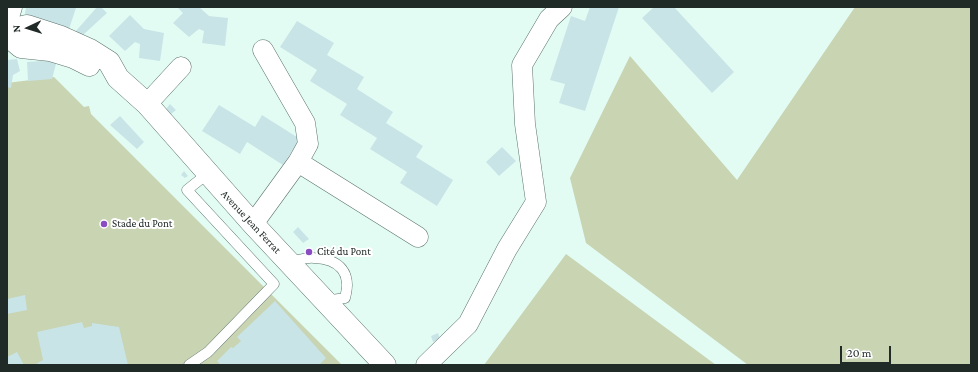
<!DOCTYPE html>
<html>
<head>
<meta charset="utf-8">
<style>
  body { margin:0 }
  #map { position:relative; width:978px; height:372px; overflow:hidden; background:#e2fcf4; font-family:"Crimson Pro",serif }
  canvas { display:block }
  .frame { position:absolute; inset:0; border:8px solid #202a27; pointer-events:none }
  .north { position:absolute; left:8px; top:8px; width:40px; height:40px; -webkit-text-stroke:3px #fff; paint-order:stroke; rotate:266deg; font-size:11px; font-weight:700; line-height:16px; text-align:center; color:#202a27 }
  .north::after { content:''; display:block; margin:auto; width:14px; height:18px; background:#202a27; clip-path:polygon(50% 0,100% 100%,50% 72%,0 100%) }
  .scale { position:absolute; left:840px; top:346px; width:51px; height:18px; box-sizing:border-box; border:2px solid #202a27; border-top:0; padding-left:5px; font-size:12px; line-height:14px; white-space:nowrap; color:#202a27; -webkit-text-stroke:3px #fff; paint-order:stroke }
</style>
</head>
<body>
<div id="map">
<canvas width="978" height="372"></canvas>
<div class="frame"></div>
<div class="north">N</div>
<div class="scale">20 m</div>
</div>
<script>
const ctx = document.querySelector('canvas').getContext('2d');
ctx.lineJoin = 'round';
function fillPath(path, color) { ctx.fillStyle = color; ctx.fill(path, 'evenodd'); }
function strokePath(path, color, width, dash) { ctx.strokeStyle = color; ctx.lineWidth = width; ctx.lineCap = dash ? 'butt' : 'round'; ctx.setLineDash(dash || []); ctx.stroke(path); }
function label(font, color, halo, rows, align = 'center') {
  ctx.font = font + ' "Crimson Pro",serif'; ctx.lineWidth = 4; ctx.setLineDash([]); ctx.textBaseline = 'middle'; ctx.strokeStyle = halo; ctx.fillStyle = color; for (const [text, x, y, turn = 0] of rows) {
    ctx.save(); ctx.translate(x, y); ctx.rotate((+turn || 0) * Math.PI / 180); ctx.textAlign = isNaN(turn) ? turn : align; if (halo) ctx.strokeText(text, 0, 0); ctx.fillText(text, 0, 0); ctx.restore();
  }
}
const green = new Path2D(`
  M 855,7 L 971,7 L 971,365 L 748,365 L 586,243 L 570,178 L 630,56 L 737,180 Z
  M 54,77 L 84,107 L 89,106 L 91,114 L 342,365 L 7,365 L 7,83 Z
  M 566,254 L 716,365 L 484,365 Z`);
const building = new Path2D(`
  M 26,7 L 73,7 L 76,8 L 69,29 L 25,14 Z
  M 97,7 L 101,7 L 107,13 L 83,35 L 75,32 Z
  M 177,7 L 199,7 L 209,16 L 228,18 L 225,46 L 202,43 L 204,31 L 199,29 L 189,37 L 173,23 L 183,13 Z
  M 590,7 L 619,7 L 585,111 L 559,103 L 565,84 L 550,80 L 571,16 L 585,21 Z
  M 654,7 L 674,7 L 734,72 L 712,93 L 642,18 Z
  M 130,15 L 144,29 L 164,33 L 160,61 L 139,58 L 140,44 L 135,42 L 125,51 L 109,36 Z
  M 297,21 L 334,43 L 327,55 L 364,77 L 357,89 L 393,112 L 386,123 L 423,146 L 416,157 L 453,180 L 437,206 L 400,183 L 407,172 L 370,149 L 377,138 L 340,115 L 347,104 L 310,81 L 317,70 L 280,47 Z
  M 17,59 L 20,71 L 13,75 L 11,88 L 7,87 L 7,60 Z
  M 57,60 L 52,79 L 28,81 L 27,62 Z
  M 170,104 L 176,110 L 171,114 L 166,109 Z
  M 219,105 L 255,127 L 262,115 L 300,139 L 283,165 L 247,142 L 240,154 L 202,131 Z
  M 120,116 L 144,142 L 137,149 L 110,125 Z
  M 502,147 L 516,161 L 499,176 L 486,162 Z
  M 184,171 L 188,176 L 185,178 L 181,175 Z
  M 298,227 L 309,239 L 303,243 L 293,232 Z
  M 25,295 L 27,310 L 7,314 L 7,299 Z
  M 275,301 L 326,358 L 319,365 L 221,365 L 217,361 L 231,347 L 233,348 L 241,341 L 237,337 Z
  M 82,322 L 84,328 L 92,326 L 92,323 L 119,327 L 128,365 L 34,365 L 43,360 L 37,332 Z
  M 438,333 L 440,339 L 433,342 L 431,336 Z
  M 17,352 L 24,365 L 7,365 L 7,357 Z`);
const service = new Path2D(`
  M 289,262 C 297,261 306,257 314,258 C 340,259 352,273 345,298 L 326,301
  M 189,365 L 208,352 L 274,284 L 187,190 L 207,174`);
const minor = new Path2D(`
  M 263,50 L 305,123 L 308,144 L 298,162
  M 147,104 L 181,67
  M 253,224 L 298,162 L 418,237
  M 426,365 L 468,324 L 507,249 L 536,202 L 525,124 L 522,65 L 549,19 L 562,7`);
const secondary = new Path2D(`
  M 7,20 L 11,7
  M 7,31 L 27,26 L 61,37 L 90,50 L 109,62 L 118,78 L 147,104 L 253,224 L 385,365
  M 7,35 L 21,47 L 50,50 L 73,57 L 89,65`);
const markers = [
  [104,224,4,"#8a4cc2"],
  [309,252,4,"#8a4cc2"]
];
const streetNames = [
  ["Avenue Jean Ferrat",251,222,47]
];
const poiNames = [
  ["Stade du Pont",112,224],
  ["Cité du Pont",317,252]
];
fillPath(green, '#c8d4b2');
fillPath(building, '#c9e4e6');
strokePath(service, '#5b726b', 11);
strokePath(minor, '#5b726b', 21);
strokePath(secondary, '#5b726b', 23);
strokePath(service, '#fff', 10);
strokePath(minor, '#fff', 20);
strokePath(secondary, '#fff', 22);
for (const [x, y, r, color] of markers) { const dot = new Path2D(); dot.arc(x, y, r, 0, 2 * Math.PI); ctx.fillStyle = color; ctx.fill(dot); strokePath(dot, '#fff', 1.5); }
label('11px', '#202a27', '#fff', streetNames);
label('11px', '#202a27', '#fff', poiNames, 'left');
</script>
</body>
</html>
